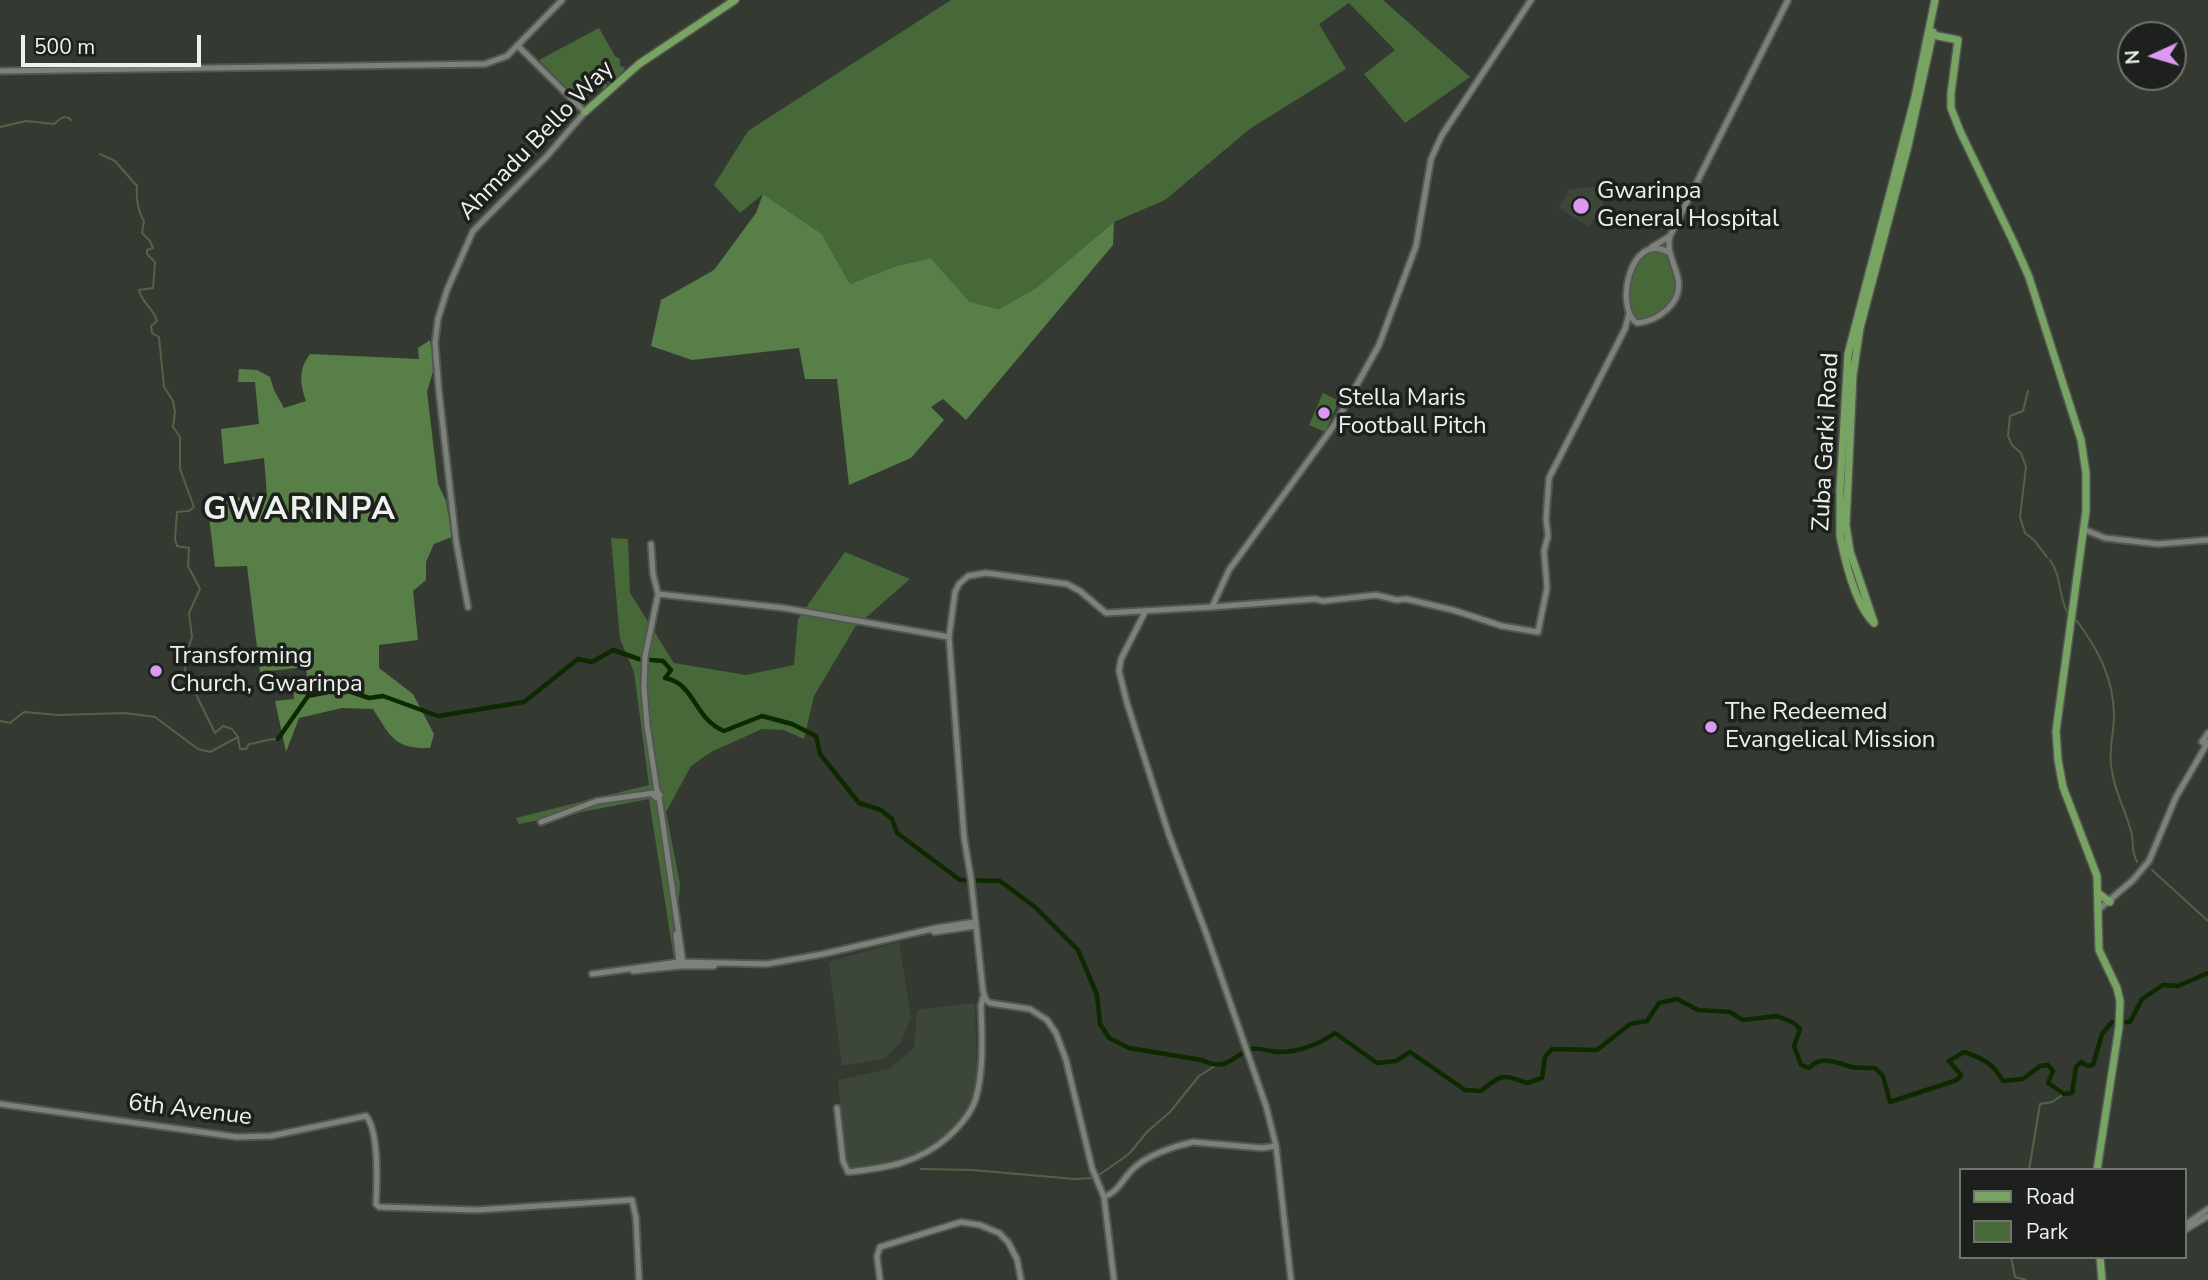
<!DOCTYPE html>
<html>
<head>
<meta charset="utf-8">
<style>
  body { margin:0 }
  #map { position:relative; width:2208px; height:1280px; overflow:hidden; background:#343a32; font-family:"Nunito Sans",sans-serif }
  canvas { display:block }
  .legend { position:absolute; left:1959px; top:1168px; width:228px; height:91px; box-sizing:border-box; background:#1d201c; border:2px solid #717470; margin:0; padding:9px 12px; list-style:none; font-size:21px; color:#eef2ed }
  .legend li { display:flex; align-items:center; gap:14px; height:35px }
  .legend b { width:35px; border:2px solid #717470 }
  .north { position:absolute; left:2117px; top:21px; width:70px; height:70px; box-sizing:border-box; background:#1d201c; border:2px solid #717470; border-radius:50%; rotate:266deg; font-size:19px; font-weight:700; line-height:28px; text-align:center; color:#eef2ed }
  .north::after { content:''; display:block; margin:auto; width:24px; height:32px; background:#dc99f4; clip-path:polygon(50% 0,100% 100%,50% 72%,0 100%) }
  .scale { position:absolute; left:21px; top:35px; width:180px; height:32px; box-sizing:border-box; border:4px solid #eef2ed; border-top:0; padding-left:9px; font-size:21px; line-height:24px; white-space:nowrap; color:#eef2ed; -webkit-text-stroke:5px #1d201c; paint-order:stroke }
</style>
</head>
<body>
<div id="map">
<canvas width="2208" height="1280"></canvas>
<ul class="legend">
<li><b style="height:9px;background:#77a363"></b>Road</li>
<li><b style="height:19px;background:#476939"></b>Park</li>
</ul>
<div class="north">N</div>
<div class="scale">500 m</div>
</div>
<script>
const ctx = document.querySelector('canvas').getContext('2d');
ctx.lineJoin = 'round';
function fillPath(path, color) { ctx.fillStyle = color; ctx.fill(path, 'evenodd'); }
function strokePath(path, color, width, dash) { ctx.strokeStyle = color; ctx.lineWidth = width; ctx.lineCap = dash ? 'butt' : 'round'; ctx.setLineDash(dash || []); ctx.stroke(path); }
function label(font, color, halo, rows, align = 'center') {
  ctx.font = font + ' "Nunito Sans",sans-serif'; ctx.lineWidth = 7; ctx.setLineDash([]); ctx.textBaseline = 'middle'; ctx.strokeStyle = halo; ctx.fillStyle = color; for (const [text, x, y, turn = 0] of rows) {
    ctx.save(); ctx.translate(x, y); ctx.rotate((+turn || 0) * Math.PI / 180); ctx.textAlign = isNaN(turn) ? turn : align; if (halo) ctx.strokeText(text, 0, 0); ctx.fillText(text, 0, 0); ctx.restore();
  }
}
const built = new Path2D(`
  M 1604,186 L 1603,204 L 1589,227 L 1559,208 L 1569,189 Z
  M 899,942 L 911,1018 L 900,1044 L 883,1059 L 842,1066 L 829,962 Z
  M 975,1003 L 977,1080 L 969,1111 L 938,1145 L 908,1158 L 846,1171 L 838,1080 L 888,1069 L 914,1048 L 917,1010 Z`);
const green = new Path2D(`
  M 951,0 L 1383,0 L 1470,77 L 1405,123 L 1364,74 L 1395,50 L 1349,3 L 1319,24 L 1346,69 L 1251,128 L 1165,200 L 1114,222 L 1036,288 L 999,309 L 970,302 L 931,258 L 896,266 L 850,284 L 822,234 L 763,194 L 740,213 L 714,185 L 748,131 Z
  M 599,28 L 615,56 L 620,59 L 620,66 L 625,67 L 622,75 L 611,84 L 604,81 L 608,87 L 604,91 L 600,84 L 581,102 L 539,60 Z
  M 1647,250 L 1664,250 C 1668,259 1673,268 1675,277 C 1682,302 1657,318 1636,321 C 1619,301 1631,267 1647,250 Z
  M 1323,393 L 1339,401 L 1325,432 L 1309,425 Z
  M 611,538 L 628,539 L 630,593 L 674,663 L 746,675 L 794,665 L 798,619 L 845,552 L 910,579 L 855,627 L 814,696 L 804,739 L 784,730 L 762,729 L 711,752 L 691,766 L 666,812 L 680,884 L 674,959 L 649,799 L 519,824 L 516,818 L 649,785 L 634,672 L 620,639 Z`);
const forest = new Path2D(`
  M 763,194 L 822,234 L 850,284 L 896,266 L 931,258 L 970,302 L 999,309 L 1036,288 L 1114,222 L 1113,245 L 966,420 L 943,399 L 931,407 L 944,420 L 911,458 L 849,485 L 837,379 L 805,379 L 799,348 L 692,360 L 651,346 L 661,300 L 714,270 L 756,213 Z
  M 430,340 L 434,368 L 427,392 L 438,484 L 446,501 L 452,537 L 434,544 L 426,562 L 426,580 L 413,591 L 418,640 L 379,645 L 379,668 L 413,694 L 434,734 L 430,748 C 394,749 391,737 373,709 L 342,708 L 299,718 L 286,752 L 275,701 L 294,699 L 293,689 L 307,677 L 306,667 L 260,672 L 247,566 L 215,567 L 207,500 L 267,496 L 264,458 L 224,464 L 221,429 L 259,424 L 255,382 L 238,382 L 239,369 L 257,370 L 270,377 L 274,390 L 284,408 L 306,401 C 300,383 298,370 310,354 L 419,359 L 418,348 Z`);
const stream = new Path2D(`
  M 0,127 L 26,121 L 54,124 C 59,120 65,113 71,120
  M 100,154 L 115,161 L 137,186 C 136,197 138,212 144,221 L 142,233 L 150,241 L 153,248 L 147,250 L 147,254 L 155,262 L 153,288 L 139,290 C 141,302 154,309 157,321 L 151,326 L 152,333 L 159,337 L 164,387 L 173,401 L 175,412 L 173,427 L 180,437 L 180,469 L 194,507 L 189,511 L 177,512 L 175,539 L 177,546 L 189,548 L 188,566 L 200,589 L 189,613 L 192,637 L 186,655 L 185,672 L 215,733 L 223,726 L 232,729 L 238,737
  M 2028,391 L 2023,411 L 2010,416 L 2008,436 L 2012,445 L 2021,453 L 2026,467 L 2020,517 L 2025,533 L 2034,540 L 2047,557
  M 2050,560 C 2062,576 2058,599 2069,615
  M 2074,617 C 2097,647 2114,678 2114,716 C 2114,732 2109,748 2111,764 C 2113,788 2125,809 2131,831 C 2135,844 2130,848 2137,862
  M 0,721 L 10,723 L 24,712 L 59,715 L 125,713 L 155,717 L 198,749 L 210,752 L 238,737 L 240,749 L 246,749 L 249,744 C 259,743 268,738 278,739
  M 2152,870 L 2208,921
  M 921,1169 L 972,1170 L 1075,1179 L 1094,1178
  M 2029,1170 L 2040,1104 L 2052,1102 L 2064,1094
  M 1099,1175 L 1129,1154 L 1147,1132 L 1170,1112 L 1199,1076 L 1218,1064
  M 2011,1257 L 2015,1277 L 2026,1280`);
const river = new Path2D(`
  M 278,739 L 308,696 L 343,689 L 369,698 L 383,696 L 438,716 L 524,702 L 578,659 L 592,662 L 613,650 L 639,659 L 663,661 L 671,670 L 665,678 C 695,683 694,719 724,731 L 762,716 L 792,724 L 816,736 L 820,754 L 859,803 L 881,810 L 892,819 L 897,833 L 960,880 L 1000,881 L 1035,907 L 1078,950 L 1097,995 L 1100,1024 L 1109,1038 L 1129,1048 L 1202,1060 C 1227,1073 1232,1055 1252,1049 C 1260,1047 1270,1052 1279,1052 C 1299,1052 1320,1044 1335,1033 L 1377,1063 L 1396,1061 L 1410,1052 L 1465,1090 L 1481,1091 C 1501,1074 1503,1074 1527,1083 L 1542,1078 L 1545,1057 L 1552,1049 L 1597,1050 L 1630,1024 L 1647,1021 L 1659,1003 L 1677,999 L 1698,1010 L 1730,1012 L 1743,1020 L 1777,1016 L 1794,1023 L 1800,1029 L 1794,1046 L 1801,1065 L 1809,1068 C 1822,1054 1836,1063 1852,1067 C 1859,1068 1868,1068 1875,1068 L 1883,1076 L 1890,1102 L 1957,1080 L 1961,1075 L 1949,1061 L 1964,1052 C 1982,1058 1993,1063 2003,1081 L 2023,1079 L 2040,1066 L 2048,1065 L 2053,1071 L 2048,1083 L 2064,1094 L 2072,1093 L 2076,1067 L 2081,1062 L 2088,1066 L 2093,1065 L 2102,1034 L 2112,1022 L 2130,1022 L 2142,999 L 2163,985 L 2178,986 L 2208,973`);
const minor = new Path2D(`
  M 0,71 L 485,64 L 507,56 L 562,0
  M 1652,247 L 1670,236
  M 1668,252 C 1630,231 1614,308 1637,323 C 1658,321 1683,303 1678,279 C 1675,263 1666,253 1670,236 L 1788,0
  M 2083,529 L 2105,538 L 2158,544 L 2208,540
  M 651,544 L 653,574 L 658,594 L 645,657 L 644,688 L 647,725 L 657,791 L 653,795 L 657,798 L 660,795 L 657,791
  M 658,594 L 784,608 L 949,637
  M 468,607 L 456,541 L 439,392 L 435,343 L 438,319 L 447,290 L 473,231 L 547,156 L 585,112 L 518,46
  M 1212,607 L 1315,599 L 1323,601 L 1376,595 L 1397,600 L 1406,599 L 1453,610 L 1502,626 L 1538,632 L 1547,588 L 1544,551 L 1548,536 L 1546,519 L 1549,478 L 1625,329 L 1629,314
  M 1145,612 L 1121,659 L 1119,671 L 1127,703 L 1169,835 L 1206,933 L 1266,1106 L 1276,1146 L 1291,1280
  M 2206,745 L 2202,742 L 2208,733
  M 659,797 L 683,963
  M 541,822 L 597,801 L 654,793
  M 2098,910 L 2133,880 L 2149,861 L 2176,797 L 2208,742
  M 934,932 L 976,926
  M 676,934 L 679,962
  M 633,971 L 680,966 L 714,966
  M 592,974 L 679,962 L 767,964 L 823,954 L 936,928 L 975,922
  M 0,1104 L 237,1137 L 271,1136 L 366,1116 C 379,1130 377,1185 376,1204 L 379,1207 L 476,1210 L 632,1200 L 636,1218 L 639,1280
  M 837,1108 L 843,1161 L 848,1172 C 886,1168 919,1163 948,1137 C 960,1126 971,1114 976,1098 C 984,1068 982,1037 981,1006 L 983,997
  M 1104,1197 C 1118,1192 1122,1180 1132,1170 C 1145,1156 1174,1146 1193,1142 L 1262,1148 L 1276,1146
  M 2185,1225 L 2208,1209
  M 2185,1230 L 2208,1216
  M 880,1280 L 877,1256 L 880,1247 L 961,1222 L 980,1225 L 999,1233 L 1008,1242 L 1017,1259 L 1021,1280
  M 1114,1280 L 1104,1197 L 1092,1168 L 1066,1060 L 1056,1033 L 1047,1020 L 1030,1009 L 990,1003 L 986,1000 L 983,991 L 971,879 L 964,837 L 949,637 L 955,592 L 959,584 L 968,576 L 986,573 L 1067,584 L 1080,591 L 1106,613 L 1212,607 L 1229,570 L 1335,424 L 1379,345 L 1416,246 L 1431,159 L 1442,135 L 1531,0`);
const major = new Path2D(`
  M 1933,35 L 1958,40 L 1951,93 L 1951,108 L 1960,131 L 2014,243 L 2029,277 L 2081,440 L 2086,473 L 2086,511 L 2056,731 L 2058,760 L 2063,787 L 2097,876 L 2099,950 L 2117,988 L 2120,1001 L 2119,1027 L 2097,1170
  M 585,112 L 639,64 L 735,0
  M 1874,622 L 1850,551 L 1846,525 L 1853,375 L 1860,328 L 1908,146 L 1933,32
  M 1874,623 C 1855,605 1845,561 1840,536 L 1840,489 L 1848,354 L 1915,97 L 1935,0
  M 2098,893 L 2110,902
  M 2100,1257 L 2102,1280`);
const markers = [
  [1581,206,9,"#dc99f4"],
  [1324,413,7,"#dc99f4"],
  [156,671,7,"#dc99f4"],
  [1711,727,7,"#dc99f4"]
];
const streetNames = [
  ["Ahmadu Bello Way",537,141,-46],
  ["Zuba Garki Road",1827,442,-87],
  ["6th Avenue",190,1111,7]
];
const poiNames = [
  ["Gwarinpa",1597,192],
  ["General Hospital",1597,220],
  ["Stella Maris",1338,399],
  ["Football Pitch",1338,427],
  ["Transforming",170,657],
  ["Church, Gwarinpa",170,685],
  ["The Redeemed",1725,713],
  ["Evangelical Mission",1725,741]
];
const districtNames = [
  ["GWARINPA",300,511]
];
fillPath(built, '#3c4639');
fillPath(green, '#476939');
fillPath(forest, '#587f47');
strokePath(stream, '#506547', 2);
strokePath(river, '#0d2900', 4.5);
strokePath(minor, '#535751', 9);
strokePath(major, '#535751', 10);
strokePath(minor, '#7c827a', 5);
strokePath(major, '#77a363', 7);
for (const [x, y, r, color] of markers) { const dot = new Path2D(); dot.arc(x, y, r, 0, 2 * Math.PI); ctx.fillStyle = color; ctx.fill(dot); strokePath(dot, '#1d201c', 2.5); }
label('24px', '#eef2ed', '#1d201c', streetNames);
label('24px', '#eef2ed', '#1d201c', poiNames, 'left');
ctx.letterSpacing = '2px';
label('bold 32px', '#eef2ed', '#1d201c', districtNames);
ctx.letterSpacing = '0px';
</script>
</body>
</html>
